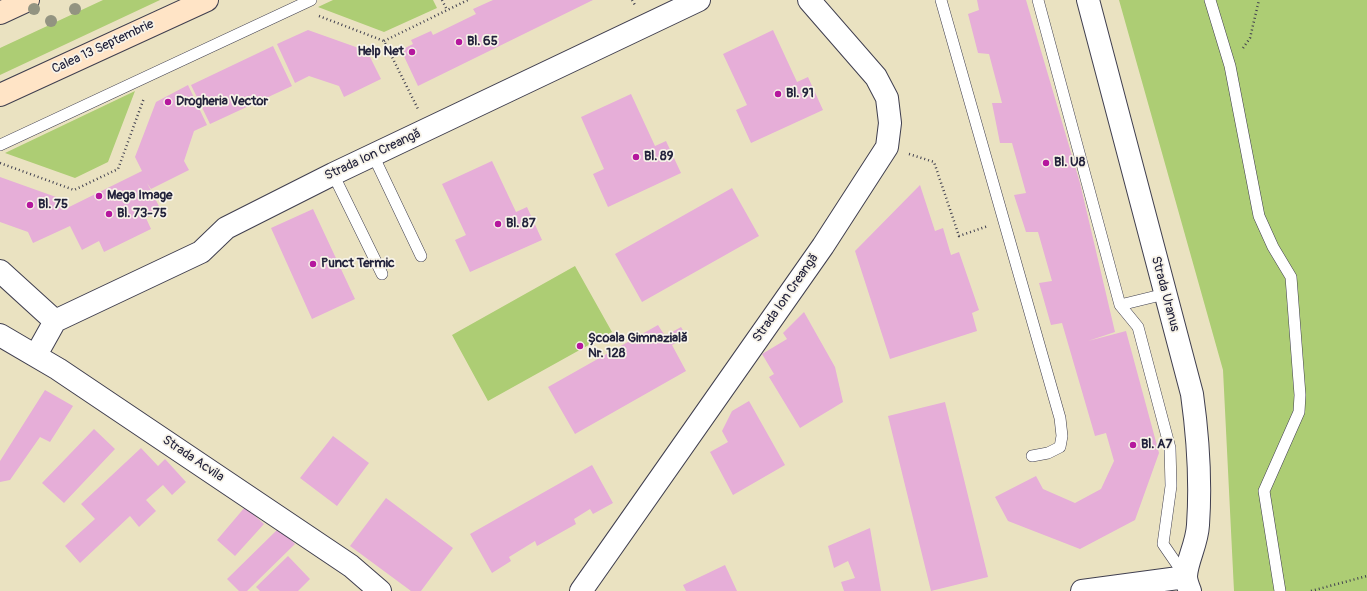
<!DOCTYPE html>
<html>
<head>
<meta charset="utf-8">
<style>
  body { margin:0 }
  canvas { display:block; background:#eae2c1 }
</style>
</head>
<body>
<canvas width="1367" height="591"></canvas>
<script>
const ctx = document.querySelector('canvas').getContext('2d');
ctx.lineJoin = 'round';
function fillPath(path, color) { ctx.fillStyle = color; ctx.fill(path, 'evenodd'); }
function strokePath(path, color, width, dash) { ctx.strokeStyle = color; ctx.lineWidth = width; ctx.lineCap = dash ? 'butt' : 'round'; ctx.setLineDash(dash || []); ctx.stroke(path); }
function label(font, color, halo, rows, align = 'center') {
  ctx.font = font + ' Pangolin,sans-serif'; ctx.lineWidth = 3.5; ctx.setLineDash([]); ctx.textBaseline = 'middle'; ctx.strokeStyle = halo; ctx.fillStyle = color; for (const [text, x, y, turn = 0] of rows) {
    ctx.save(); ctx.translate(x, y); ctx.rotate((+turn || 0) * Math.PI / 180); ctx.textAlign = isNaN(turn) ? turn : align; if (halo) ctx.strokeText(text, 0, 0); ctx.fillText(text, 0, 0); ctx.restore();
  }
}
const green = new Path2D(`
  M 103,0 L 160,0 L 0,75 L 0,48 Z
  M 333,0 L 433,0 L 437,8 L 384,32 L 318,7 Z
  M 1119,0 L 1367,0 L 1367,591 L 1234,591 L 1223,370 Z
  M 135,91 L 108,162 L 75,178 L 5,153 Z
  M 575,266 L 612,332 L 488,401 L 452,335 Z`);
const building = new Path2D(`
  M 493,0 L 593,0 L 418,86 L 401,50 L 413,44 L 411,40 L 431,31 L 433,35 L 476,14 L 473,9 Z
  M 977,0 L 1026,0 L 1080,183 L 1115,332 L 1088,341 L 1126,331 L 1159,453 L 1135,520 L 1080,549 L 1008,521 L 995,497 L 1036,476 L 1043,489 L 1075,503 L 1101,489 L 1114,461 L 1106,433 L 1095,436 L 1062,323 L 1051,325 L 1039,283 L 1052,281 L 1038,232 L 1026,232 L 1014,195 L 1026,193 L 1012,143 L 1000,143 L 992,103 L 1002,103 L 989,54 L 978,53 L 968,14 L 979,10 Z
  M 308,30 L 367,51 L 381,79 L 344,97 L 339,86 L 309,76 L 295,83 L 277,44 Z
  M 773,30 L 797,82 L 808,77 L 823,110 L 751,143 L 736,110 L 747,105 L 723,54 Z
  M 273,46 L 292,86 L 210,124 L 191,85 Z
  M 188,85 L 207,125 L 194,131 L 184,161 L 189,170 L 151,189 L 147,183 L 161,210 L 146,218 L 151,229 L 104,252 L 99,241 L 82,250 L 70,226 L 33,243 L 28,232 L 0,222 L 0,177 L 56,197 L 63,210 L 142,171 L 135,157 L 156,102 Z
  M 631,94 L 655,146 L 666,141 L 681,173 L 608,207 L 593,174 L 604,169 L 581,117 Z
  M 492,161 L 516,212 L 527,207 L 542,240 L 470,272 L 455,240 L 466,235 L 442,184 Z
  M 920,185 L 935,231 L 943,228 L 951,255 L 959,252 L 979,310 L 972,313 L 977,331 L 890,359 L 855,251 Z
  M 732,188 L 759,236 L 642,302 L 615,254 Z
  M 313,209 L 355,299 L 312,319 L 271,228 Z
  M 804,312 L 835,367 L 843,402 L 800,428 L 769,377 L 774,374 L 762,354 L 787,339 L 783,333 Z
  M 658,325 L 665,336 L 681,327 L 687,337 L 672,345 L 686,371 L 575,434 L 548,387 Z
  M 45,390 L 73,406 L 50,442 L 40,437 L 10,480 L 0,482 L 0,461 Z
  M 749,401 L 785,465 L 733,495 L 710,452 L 728,442 L 722,431 L 732,411 Z
  M 945,402 L 988,577 L 931,591 L 888,416 Z
  M 94,429 L 115,449 L 64,503 L 42,483 Z
  M 333,436 L 369,463 L 337,506 L 300,478 Z
  M 141,448 L 158,466 L 165,459 L 186,482 L 172,495 L 163,485 L 146,500 L 156,511 L 139,527 L 130,516 L 80,563 L 65,546 L 95,519 L 81,504 Z
  M 592,465 L 613,503 L 593,514 L 590,509 L 574,519 L 576,524 L 537,546 L 535,541 L 509,557 L 511,561 L 492,573 L 470,534 Z
  M 386,498 L 453,548 L 421,591 L 411,591 L 350,546 Z
  M 245,507 L 264,524 L 235,556 L 217,540 Z
  M 279,528 L 295,544 L 247,591 L 239,591 L 227,579 Z
  M 870,528 L 881,591 L 844,591 L 841,582 L 855,578 L 848,561 L 834,568 L 828,546 Z
  M 288,556 L 310,579 L 298,591 L 260,591 L 256,587 Z
  M 725,565 L 737,591 L 686,591 L 683,585 Z`);
const path = new Path2D(`
  M 442,0 L 447,10
  M 632,0 L 635,5
  M 319,16 L 384,41 L 418,109
  M 384,41 L 468,0
  M 1243,48 L 1250,38 L 1259,0
  M 909,154 L 934,162 L 959,236 L 988,226
  M 0,163 L 74,190 L 118,169 L 144,98
  M 1311,591 L 1367,576`);
const lane = new Path2D(`
  M 941,0 L 1060,418 L 1062,436 L 1060,447 L 1048,453 L 1032,456
  M 1038,0 L 1120,305 L 1138,327 L 1170,448 L 1171,486 L 1163,544 L 1185,576
  M 1210,0 L 1230,66 L 1259,216 L 1273,247 L 1291,277 L 1300,395 L 1299,412 L 1264,491 L 1280,591
  M 0,145 L 311,0
  M 373,155 L 421,256
  M 333,174 L 382,274
  M 1120,305 L 1165,294`);
const street = new Path2D(`
  M 1088,0 L 1192,394 C 1198,437 1201,482 1198,525 C 1197,544 1187,560 1186,576 C 1186,581 1188,586 1190,591
  M 0,271 L 55,321
  M 0,335 L 58,369 L 351,566 L 380,591
  M 36,355 L 55,321 L 201,252 L 226,228 L 333,174 L 699,0
  M 581,591 L 823,246 L 887,147 L 890,123 L 887,98 L 876,77 L 809,0
  M 1082,591 L 1186,577`);
const secondary = new Path2D(`
  M 0,13 L 28,0
  M 0,95 L 207,0`);
const trees = [
  [34,9],
  [75,9],
  [51,21]
];
const markers = [
  [459,42,4,"#b5179e"],
  [412,52,4,"#b5179e"],
  [778,94,4,"#b5179e"],
  [168,102,4,"#b5179e"],
  [636,157,4,"#b5179e"],
  [1046,163,4,"#b5179e"],
  [99,196,4,"#b5179e"],
  [30,205,4,"#b5179e"],
  [109,214,4,"#b5179e"],
  [498,224,4,"#b5179e"],
  [313,264,4,"#b5179e"],
  [580,346,4,"#b5179e"],
  [1133,445,4,"#b5179e"]
];
const poiNames = [
  ["Bl. 65",467,42],
  ["Help Net",404,52,"right"],
  ["Bl. 91",786,94],
  ["Drogheria Vector",176,102],
  ["Bl. 89",644,157],
  ["Bl. U8",1054,163],
  ["Mega Image",107,196],
  ["Bl. 75",38,205],
  ["Bl. 73-75",117,214],
  ["Bl. 87",506,224],
  ["Punct Termic",321,264],
  ["Școala Gimnazială",588,339],
  ["Nr. 128",588,354],
  ["Bl. A7",1141,445]
];
const streetNames = [
  ["Calea 13 Septembrie",103,47,-25],
  ["Strada Ion Creangă",373,155,-25],
  ["Strada Uranus",1165,294,75],
  ["Strada Ion Creangă",786,298,-55],
  ["Strada Acvila",193,459,34]
];
fillPath(green, '#adcd74');
fillPath(building, '#e6aed8');
strokePath(lane, '#403f4f', 12);
strokePath(street, '#403f4f', 24);
strokePath(secondary, '#403f4f', 24);
strokePath(path, '#403f4f', 2.5, [1, 3]);
strokePath(lane, '#fff', 11);
strokePath(street, '#fff', 22);
strokePath(secondary, '#ffe4c6', 22);
ctx.fillStyle = '#939481';
for (const [x, y] of trees) { ctx.beginPath(); ctx.arc(x, y, 6, 0, 2 * Math.PI); ctx.fill(); }
for (const [x, y, r, color] of markers) { const dot = new Path2D(); dot.arc(x, y, r, 0, 2 * Math.PI); ctx.fillStyle = color; ctx.fill(dot); strokePath(dot, '#f7f3e8', 1.5); }
label('bold 13px', '#22223b', '#f7f3e8', poiNames, 'left');
label('13px', '#22223b', '#f7f3e8', streetNames);
</script>
</body>
</html>
